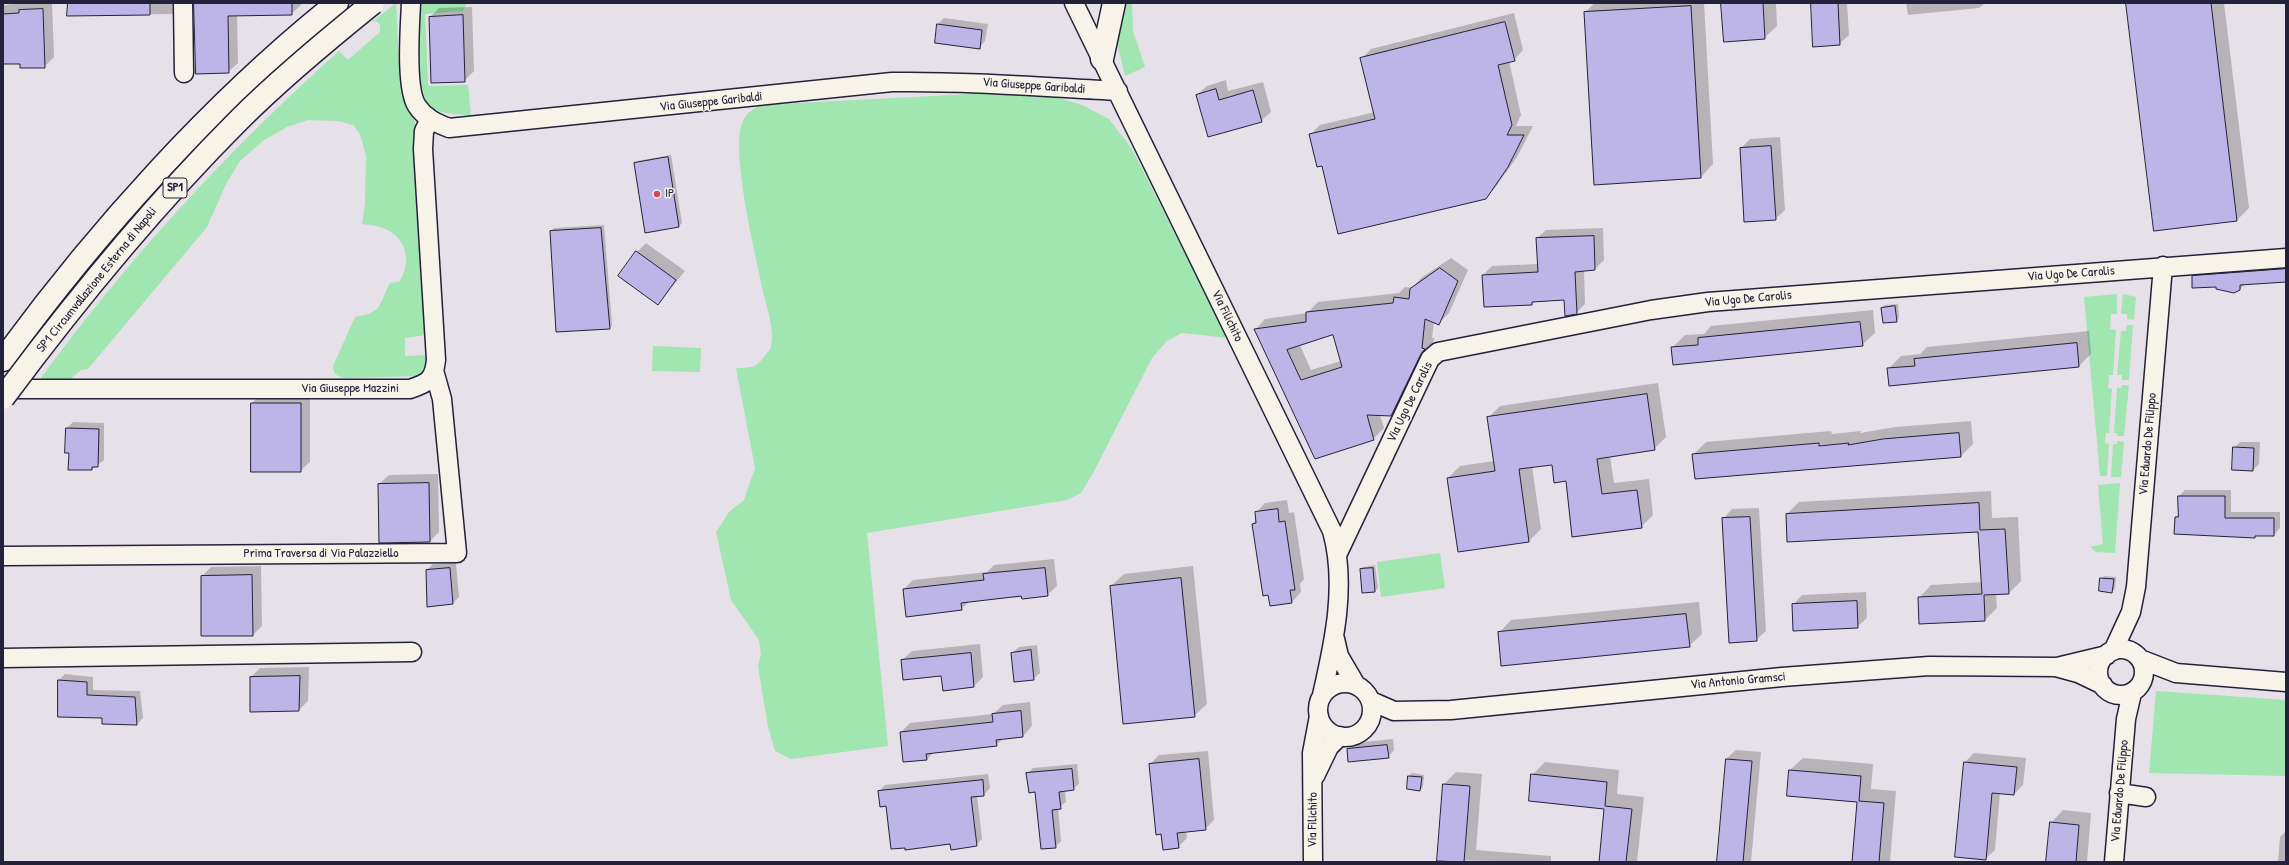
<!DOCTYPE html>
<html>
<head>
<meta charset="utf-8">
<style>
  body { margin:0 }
  #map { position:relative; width:2289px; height:865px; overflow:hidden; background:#e6e0e8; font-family:"Patrick Hand",sans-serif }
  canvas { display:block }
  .frame { position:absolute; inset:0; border:4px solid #22223b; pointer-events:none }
</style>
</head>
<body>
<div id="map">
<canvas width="2289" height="865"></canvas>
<div class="frame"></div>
</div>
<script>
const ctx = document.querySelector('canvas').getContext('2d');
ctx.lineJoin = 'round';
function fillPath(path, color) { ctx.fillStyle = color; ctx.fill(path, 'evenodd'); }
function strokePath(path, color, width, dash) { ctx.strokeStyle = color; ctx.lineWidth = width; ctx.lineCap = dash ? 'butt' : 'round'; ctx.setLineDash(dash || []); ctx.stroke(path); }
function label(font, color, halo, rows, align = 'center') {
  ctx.font = font + ' "Patrick Hand",sans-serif'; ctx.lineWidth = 3; ctx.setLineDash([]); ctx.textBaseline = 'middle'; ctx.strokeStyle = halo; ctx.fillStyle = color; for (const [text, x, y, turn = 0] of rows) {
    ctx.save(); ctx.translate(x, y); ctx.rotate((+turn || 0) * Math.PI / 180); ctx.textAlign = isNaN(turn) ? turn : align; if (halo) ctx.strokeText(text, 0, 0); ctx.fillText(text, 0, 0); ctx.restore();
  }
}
const green = new Path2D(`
  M 396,3 L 400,85 L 404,87 L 419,137 L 434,334 L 405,338 L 405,356 L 432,355 L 431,367 L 420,376 L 345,378 C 337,376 334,375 333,366 L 355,317 C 384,312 378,305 390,283 L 399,282 C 411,265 408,241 389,231 C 382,226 371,225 362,224 L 365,204 L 366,156 L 360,134 L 353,125 L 338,121 L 308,120 L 287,127 L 264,140 L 240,161 L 226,184 L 207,227 L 88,369 L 81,370 L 68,381 L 38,382 C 127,260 227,151 339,51 L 348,60 L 380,32 L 380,25 L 376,21 L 372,22 Z
  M 417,3 L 467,3 L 463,11 L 425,14 L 428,86 L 468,85 L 471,115 C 458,114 440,115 429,106 C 411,88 417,29 417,3 Z
  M 1119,3 L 1132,3 L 1133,31 L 1145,67 L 1125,76 L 1116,39 Z
  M 990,93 L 1052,96 L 1082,105 L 1109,119 L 1132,149 L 1228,338 L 1182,333 L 1167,341 L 1152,358 L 1092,475 L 1081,493 L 1067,500 L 867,533 L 888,746 L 791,759 L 775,751 L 768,727 L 758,666 L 761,654 L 759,640 L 731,600 L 716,532 L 729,512 L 744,500 L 755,468 L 736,368 C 752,368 758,367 766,354 C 768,352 771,349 771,346 C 775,332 767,309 764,295 C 757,261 729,149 743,121 C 747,112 753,109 761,105 Z
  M 2117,294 L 2117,314 L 2111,314 L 2110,329 L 2116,330 L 2113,375 L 2109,375 L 2108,388 L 2112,389 L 2109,433 L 2106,433 L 2105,443 L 2109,444 L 2107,476 L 2100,476 L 2084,297 Z
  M 2123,294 L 2136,297 L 2134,320 L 2127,319 L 2127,314 L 2121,314 Z
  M 2127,325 L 2133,325 L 2129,380 L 2122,380 L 2122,375 L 2117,375 L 2121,331 L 2126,331 Z
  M 653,346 L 701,348 L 700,372 L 652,371 Z
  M 2122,385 L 2129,385 L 2124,436 L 2117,436 L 2117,433 L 2114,433 L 2117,388 L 2121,388 Z
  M 2117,441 L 2124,442 L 2121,477 L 2111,477 L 2113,444 L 2117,444 Z
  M 2120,483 L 2115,553 L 2096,552 L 2090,547 L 2103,544 L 2098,485 Z
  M 1440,553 L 1445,588 L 1381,597 L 1377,562 Z
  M 2156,691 L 2286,700 L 2286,776 L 2149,773 Z`);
const shadow = new Path2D(`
  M 27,3 L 52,3 L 54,57 L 44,67 L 21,63 L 3,63 L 3,5 Z
  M 69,3 L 183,3 L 172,14 L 68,15 Z
  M 195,3 L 301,3 L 301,5 L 291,14 L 237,15 L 238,63 L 228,72 Z
  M 1595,3 L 1704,3 L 1713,164 L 1701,177 L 1585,12 Z
  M 1722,3 L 1776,3 L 1777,26 L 1764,38 Z
  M 1812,3 L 1847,3 L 1849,35 L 1839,44 Z
  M 1906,3 L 1985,3 L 1979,8 L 1908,15 Z
  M 2127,3 L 2224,3 L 2249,208 L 2237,220 Z
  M 472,7 L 474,71 L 464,81 L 430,17 L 439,8 Z
  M 1514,13 L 1523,50 L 1514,60 L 1509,61 L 1521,115 L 1516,126 L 1533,126 L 1517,157 L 1495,188 L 1485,198 L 1323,165 L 1310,135 L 1320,125 L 1375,112 L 1361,59 L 1371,49 Z
  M 944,18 L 988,24 L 985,41 L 979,48 L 938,24 Z
  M 1226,80 L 1228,91 L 1263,82 L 1271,112 L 1261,121 L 1197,95 L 1207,86 Z
  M 1780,137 L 1785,210 L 1775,219 L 1741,148 L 1750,139 Z
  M 671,155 L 682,223 L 679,226 L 646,232 L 635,164 L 637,161 Z
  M 604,225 L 612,325 L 610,328 L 551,231 L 554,228 Z
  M 1603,228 L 1604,260 L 1595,269 L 1584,270 L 1585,304 L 1576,313 L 1565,299 L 1535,301 L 1532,304 L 1483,275 L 1492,266 L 1538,264 L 1537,238 L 1546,230 Z
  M 646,243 L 685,271 L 658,304 L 637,252 Z
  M 1451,258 L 1468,270 L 1449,313 L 1438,324 L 1434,322 L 1432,338 L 1435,338 L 1401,405 L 1391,415 L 1380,415 L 1384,428 L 1373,439 L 1315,458 L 1255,330 L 1265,319 L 1307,313 L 1318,302 L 1399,293 L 1405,287 L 1412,288 L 1421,278 ZM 1334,334 L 1341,361 L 1311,370 L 1300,345 Z
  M 2286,260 L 2286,281 L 2245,284 L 2240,289 L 2217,285 L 2193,276 L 2202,267 Z
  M 1898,304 L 1899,318 L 1897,321 L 1882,308 L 1885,305 Z
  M 1873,310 L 1875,333 L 1862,345 L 1672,348 L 1685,335 L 1704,334 L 1711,326 Z
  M 2089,331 L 2091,354 L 2079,366 L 1888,369 L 1901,356 L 1920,354 L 1927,347 Z
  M 1658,383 L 1666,437 L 1654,449 L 1610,456 L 1614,483 L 1649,479 L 1653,515 L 1641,527 L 1566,480 L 1553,464 L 1532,466 L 1541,529 L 1529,541 L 1448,478 L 1460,466 L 1494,461 L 1488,418 L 1500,406 Z
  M 261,394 L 310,394 L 310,462 L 300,471 L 252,403 Z
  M 1971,421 L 1973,444 L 1961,456 L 1693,455 L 1706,442 L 1831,431 L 1832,434 L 1861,431 L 1860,433 L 1896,427 Z
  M 73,422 L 104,423 L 104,460 L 92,469 L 70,452 L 67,428 Z
  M 2286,436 L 2286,471 L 2285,471 Z
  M 2240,442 L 2260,442 L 2259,464 L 2253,470 L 2234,448 Z
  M 438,474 L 439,532 L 430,541 L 380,542 L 379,484 L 389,475 Z
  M 2185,490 L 2231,490 L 2231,512 L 2280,512 L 2280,528 L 2274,535 L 2256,535 L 2255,537 L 2176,517 L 2179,514 L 2179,496 Z
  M 1991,491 L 1992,518 L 2018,517 L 2021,581 L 2009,593 L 1996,594 L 1997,608 L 1985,620 L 1919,598 L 1931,585 L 1982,582 L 1979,531 L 1787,514 L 1799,502 Z
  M 2286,495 L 2286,516 L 2285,516 L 2285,496 Z
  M 1287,500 L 1289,513 L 1294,512 L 1304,579 L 1300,584 L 1301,592 L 1292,602 L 1271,605 L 1253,524 L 1257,520 L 1256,513 L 1265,503 Z
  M 1759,508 L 1766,631 L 1756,640 L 1723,519 L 1732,509 Z
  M 1054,559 L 1057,586 L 1047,595 L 970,601 L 961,609 L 904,589 L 913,580 L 987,572 L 994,565 Z
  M 456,563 L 459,597 L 453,603 L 427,570 L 433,564 Z
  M 1375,565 L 1378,588 L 1375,591 L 1361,569 L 1363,567 Z
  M 261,566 L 262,626 L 253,635 L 202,576 L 211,567 Z
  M 1193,566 L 1207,704 L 1194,716 L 1111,586 L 1124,574 Z
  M 2104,576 L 2116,577 L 2115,589 L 2112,591 L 2101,579 Z
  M 1866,592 L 1867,618 L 1857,627 L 1793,605 L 1802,595 Z
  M 1699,602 L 1702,634 L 1689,646 L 1499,633 L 1511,620 Z
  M 980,644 L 983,677 L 974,686 L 902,660 L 912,651 Z
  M 1037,645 L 1040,673 L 1033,679 L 1012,653 L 1019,647 Z
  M 309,667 L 308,701 L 299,710 L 251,677 L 260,668 Z
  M 65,674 L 93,677 L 93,690 L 140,691 L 143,718 L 137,724 L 103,717 L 59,716 L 59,680 Z
  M 1030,702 L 1032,726 L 1023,736 L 1004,738 L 996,745 L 934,752 L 927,759 L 904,761 L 901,732 L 910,723 L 993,714 L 1003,705 Z
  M 1393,739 L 1394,750 L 1388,757 L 1348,749 L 1354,743 Z
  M 1736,750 L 1761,752 L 1751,862 L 1718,862 L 1726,759 Z
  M 1208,751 L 1214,820 L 1205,829 L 1186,831 L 1187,838 L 1178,847 L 1150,764 L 1159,755 Z
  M 1974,753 L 2026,758 L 2023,785 L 2014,794 L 2000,793 L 1995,850 L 1985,859 L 1965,762 Z
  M 1803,758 L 1873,764 L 1871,789 L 1896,791 L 1890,862 L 1853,862 L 1858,801 L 1790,770 Z
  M 1545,762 L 1619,770 L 1617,794 L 1644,797 L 1637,862 L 1600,862 L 1605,808 L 1532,775 Z
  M 1077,764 L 1079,784 L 1073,789 L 1065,790 L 1066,802 L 1058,808 L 1061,841 L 1055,847 L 1036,791 L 1027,774 L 1033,768 Z
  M 1456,772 L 1482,774 L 1476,850 L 1551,856 L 1551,862 L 1438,860 L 1444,784 Z
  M 1412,773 L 1424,775 L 1423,787 L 1420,790 L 1408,789 L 1409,776 Z
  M 988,774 L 990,788 L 984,795 L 977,795 L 982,839 L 976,845 L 951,843 L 887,805 L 879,791 L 885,785 Z
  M 2063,810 L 2091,813 L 2087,862 L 2047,862 L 2051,823 Z
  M 2286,831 L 2286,862 L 2278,862 L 2280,837 Z`);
const building = new Path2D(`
  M 68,3 L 150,3 L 150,15 L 67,16 Z
  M 194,3 L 292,3 L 292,15 L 228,16 L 229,73 L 196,74 Z
  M 1721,3 L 1763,3 L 1765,39 L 1724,42 Z
  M 1811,3 L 1838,3 L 1840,45 L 1813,47 Z
  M 2126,3 L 2211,3 L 2237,221 L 2154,231 Z
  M 1691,6 L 1701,178 L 1594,185 L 1584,12 Z
  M 43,9 L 45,68 L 20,68 L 20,64 L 3,64 L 3,14 L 19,13 L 19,10 Z
  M 463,15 L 465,82 L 431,83 L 429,17 Z
  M 1505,22 L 1515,61 L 1498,65 L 1512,125 L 1507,135 L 1524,135 L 1508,167 L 1486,199 L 1338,234 L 1322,166 L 1317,167 L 1309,134 L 1375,119 L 1360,58 Z
  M 937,24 L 982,30 L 980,49 L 935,43 Z
  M 1216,89 L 1219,100 L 1253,90 L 1262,122 L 1208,137 L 1196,95 Z
  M 1771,146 L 1776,220 L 1744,222 L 1740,148 Z
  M 668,157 L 679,227 L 645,233 L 634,163 Z
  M 601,228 L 610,329 L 556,332 L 550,231 Z
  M 1594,236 L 1595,270 L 1575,272 L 1577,314 L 1565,316 L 1564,300 L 1532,302 L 1532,305 L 1484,307 L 1482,275 L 1538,272 L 1536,238 Z
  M 636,251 L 676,280 L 658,305 L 618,276 Z
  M 1440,268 L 1458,281 L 1439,325 L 1425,319 L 1422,348 L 1425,349 L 1421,354 L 1391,416 L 1367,415 L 1374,440 L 1315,459 L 1254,329 L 1306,322 L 1306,312 L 1393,303 L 1394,297 L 1409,299 L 1410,289 ZM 1333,335 L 1342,367 L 1301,380 L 1287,350 Z
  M 2286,269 L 2286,282 L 2240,285 L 2240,290 L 2234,293 L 2216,289 L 2216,287 L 2192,288 L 2192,276 Z
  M 1895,306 L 1897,322 L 1883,323 L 1881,308 Z
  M 1860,322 L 1863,346 L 1673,365 L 1671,347 L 1698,345 L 1698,338 Z
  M 2077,343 L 2079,367 L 1889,386 L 1887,368 L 1915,366 L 1914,359 Z
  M 1647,394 L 1655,450 L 1597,459 L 1602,494 L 1637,490 L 1642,528 L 1572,537 L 1566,481 L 1554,483 L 1552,465 L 1519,469 L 1529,542 L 1458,552 L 1447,478 L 1495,471 L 1487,417 Z
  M 251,403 L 301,403 L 301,472 L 251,472 Z
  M 66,428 L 99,429 L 98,467 L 92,467 L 92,470 L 68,470 L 69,453 L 65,453 Z
  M 1959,433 L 1961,457 L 1695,479 L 1692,454 L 1819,443 L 1819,446 L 1849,443 L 1848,445 L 1883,439 Z
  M 2233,447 L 2254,448 L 2253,471 L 2232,470 Z
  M 429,483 L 430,542 L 379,543 L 378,484 Z
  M 2178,496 L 2225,496 L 2225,518 L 2274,518 L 2274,536 L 2255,536 L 2255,538 L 2174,534 L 2175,517 L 2178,517 Z
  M 1979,503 L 1980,530 L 2005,529 L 2009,594 L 1984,595 L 1985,621 L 1919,624 L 1918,597 L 1982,594 L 1978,532 L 1787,542 L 1786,514 Z
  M 1278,509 L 1279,522 L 1285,521 L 1295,590 L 1290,590 L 1292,603 L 1270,606 L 1268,595 L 1263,596 L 1252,524 L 1256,523 L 1255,512 Z
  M 1750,517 L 1757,641 L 1729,643 L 1722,518 Z
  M 450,568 L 453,604 L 427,607 L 426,570 Z
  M 1045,568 L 1048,596 L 1022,599 L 1021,596 L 961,603 L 962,610 L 906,617 L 903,589 L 984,580 L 983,574 Z
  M 1373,568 L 1375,592 L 1362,593 L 1360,569 Z
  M 252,575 L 253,636 L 201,636 L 201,576 Z
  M 1181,578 L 1195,717 L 1123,724 L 1110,586 Z
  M 2100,578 L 2114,579 L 2112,593 L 2099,591 Z
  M 1857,601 L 1858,628 L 1793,631 L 1792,604 Z
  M 1686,614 L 1690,647 L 1501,666 L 1498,632 Z
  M 1031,650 L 1034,680 L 1014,682 L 1011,653 Z
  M 971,653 L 974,687 L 943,691 L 941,676 L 903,680 L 901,660 Z
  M 300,676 L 299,711 L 250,712 L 250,677 Z
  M 58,680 L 87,682 L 87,695 L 135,697 L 137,725 L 102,724 L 102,718 L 58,717 Z
  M 1021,711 L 1023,737 L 996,740 L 997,746 L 926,754 L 927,760 L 903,762 L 900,732 L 993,722 L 992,714 Z
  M 1387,745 L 1389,758 L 1348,762 L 1347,749 Z
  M 1199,759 L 1206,830 L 1177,833 L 1179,848 L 1163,850 L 1161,834 L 1156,835 L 1149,764 Z
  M 1726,759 L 1752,761 L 1743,862 L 1717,862 Z
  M 1964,762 L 2017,767 L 2014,795 L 1992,793 L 1986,860 L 1955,857 Z
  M 1072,769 L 1074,790 L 1059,792 L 1061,809 L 1052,810 L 1056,848 L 1041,849 L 1035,792 L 1029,793 L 1026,773 Z
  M 1789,770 L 1861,776 L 1859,801 L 1884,803 L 1879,862 L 1852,862 L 1857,802 L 1787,796 Z
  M 1531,774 L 1607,782 L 1605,806 L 1632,809 L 1626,862 L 1599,862 L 1604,809 L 1529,801 Z
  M 1408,776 L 1422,777 L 1420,791 L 1407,789 Z
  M 983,780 L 984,796 L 971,797 L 977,846 L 951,850 L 950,844 L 905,850 L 905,848 L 891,849 L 886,806 L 880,807 L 878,791 Z
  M 1443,784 L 1470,786 L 1464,862 L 1437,861 Z
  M 2050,822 L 2079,825 L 2076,862 L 2046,862 Z`);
const minor = new Path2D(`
  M 183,3 L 184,73
  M 411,3 C 410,26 405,88 417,106 C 425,118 436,123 449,128 L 892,82 C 968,81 1042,87 1118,91
  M 1074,3 L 1332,531 C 1347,584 1334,643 1322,695
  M 3,389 L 410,389 C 428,383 434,380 436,360 L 423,149 L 424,131 L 430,119
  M 1338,553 L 1430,359 L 1438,352 L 1651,310 L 1708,302 L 2286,258
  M 3,556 L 457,553 L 442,399 L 435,374
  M 1335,639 L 1339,656 L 1356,685
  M2098 672a23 23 0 1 1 46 0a23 23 0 1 1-46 0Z
  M 2113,651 L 2131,612 L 2136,587 L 2163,266
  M 3,658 L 412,652
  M 2140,659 L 2176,673 L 2286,682
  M 2057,667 L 2107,655
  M1318 710a27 27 0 1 1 54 0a27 27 0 1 1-54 0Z
  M 1371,701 L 1394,711 L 1451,710 L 1782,677 L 1929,666 L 2056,667 L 2078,673 L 2103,685
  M 1315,776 L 1329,747 L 1340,736
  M 2119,793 L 2146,797
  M 1313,862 L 1312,753 L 1319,716
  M 2114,862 L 2126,719 L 2132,693`);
const highway = new Path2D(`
  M 1102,59 L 1114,3
  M 3,360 C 96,232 213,102 337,3`);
const highwayBridge = new Path2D(`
  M 3,398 C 76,300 153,206 239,120 C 281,78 327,40 373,3`);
const markers = [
  [657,194,4,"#d1495b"]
];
const shields = [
  [175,188,24]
];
const shieldNames = [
  ["SP1",175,188]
];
const streetNames = [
  ["Via Giuseppe Garibaldi",1034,86,4],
  ["Via Giuseppe Garibaldi",711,102,-6],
  ["Via Ugo De Carolis",2071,274,-4],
  ["SP1 Circumvallazione Esterna di Napoli",97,280,-51],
  ["Via Ugo De Carolis",1748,299,-5],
  ["Via Filichito",1227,316,64],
  ["Via Giuseppe Mazzini",350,389],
  ["Via Ugo De Carolis",1410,402,-64],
  ["Via Eduardo De Filippo",2148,444,-85],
  ["Prima Traversa di Via Palazziello",321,554],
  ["Via Antonio Gramsci",1738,681,-5],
  ["Via Eduardo De Filippo",2120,791,-85],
  ["Via Filichito",1313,820,-89]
];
const poiNames = [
  ["IP",665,194]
];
fillPath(green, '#a1e5b0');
fillPath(shadow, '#0003');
fillPath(building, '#bdb5e7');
strokePath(building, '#22223b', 1);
strokePath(minor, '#22223b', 21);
strokePath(highway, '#22223b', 25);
strokePath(minor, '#f7f3e8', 18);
strokePath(highway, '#f7f3e8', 22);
strokePath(highwayBridge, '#22223b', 25, []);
strokePath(highwayBridge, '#f7f3e8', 22);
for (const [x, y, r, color] of markers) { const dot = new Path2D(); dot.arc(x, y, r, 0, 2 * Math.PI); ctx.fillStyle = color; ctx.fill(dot); strokePath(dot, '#f7f3e8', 1.5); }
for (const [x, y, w] of shields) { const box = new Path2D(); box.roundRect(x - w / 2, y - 10, w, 20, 3); ctx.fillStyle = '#f7f3e8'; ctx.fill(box); strokePath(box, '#22223b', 1); }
label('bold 12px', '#22223b', null, shieldNames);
label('13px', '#22223b', '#f7f3e8', streetNames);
label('13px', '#22223b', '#f7f3e8', poiNames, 'left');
</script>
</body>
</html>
